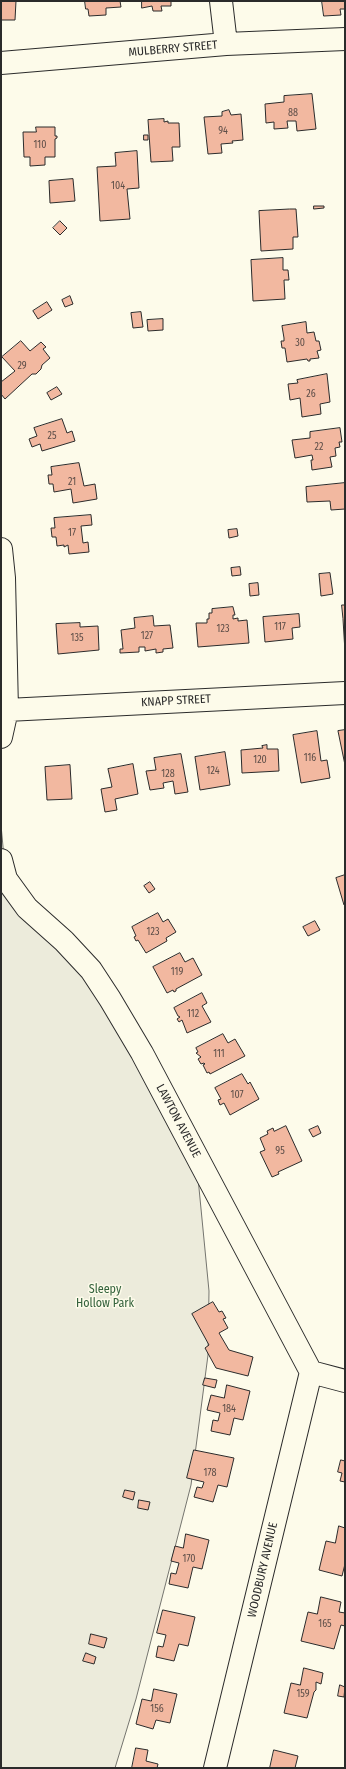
<!DOCTYPE html>
<html>
<head>
<meta charset="utf-8">
<style>
  body { margin:0 }
  #map { position:relative; width:346px; height:1769px; overflow:hidden; background:#fdfbea; font-family:"Fira Sans Condensed",sans-serif }
  canvas { display:block }
  .frame { position:absolute; inset:0; border:2px solid #2b2b2b; pointer-events:none }
</style>
</head>
<body>
<div id="map">
<canvas width="346" height="1769"></canvas>
<div class="frame"></div>
</div>
<script>
const ctx = document.querySelector('canvas').getContext('2d');
ctx.lineJoin = 'round';
function fillPath(path, color) { ctx.fillStyle = color; ctx.fill(path, 'evenodd'); }
function strokePath(path, color, width, dash) { ctx.strokeStyle = color; ctx.lineWidth = width; ctx.lineCap = dash ? 'butt' : 'round'; ctx.setLineDash(dash || []); ctx.stroke(path); }
function label(font, color, halo, rows, align = 'center') {
  ctx.font = font + ' "Fira Sans Condensed",sans-serif'; ctx.lineWidth = 3; ctx.setLineDash([]); ctx.textBaseline = 'middle'; ctx.strokeStyle = halo; ctx.fillStyle = color; for (const [text, x, y, turn = 0] of rows) {
    ctx.save(); ctx.translate(x, y); ctx.rotate((+turn || 0) * Math.PI / 180); ctx.textAlign = isNaN(turn) ? turn : align; if (halo) ctx.strokeText(text, 0, 0); ctx.fillText(text, 0, 0); ctx.restore();
  }
}
const green = new Path2D(`
  M 1,825 L 6,879 L 91,970 L 195,1147 L 209,1291 L 208,1355 L 191,1485 L 136,1699 L 115,1768 L 1,1768 Z`);
const building = new Path2D(`
  M 1,1 L 16,1 L 15,20 L 1,20 Z
  M 85,1 L 120,1 L 121,7 L 106,8 L 106,15 L 89,16 L 88,9 L 86,9 Z
  M 142,1 L 171,1 L 171,6 L 161,6 L 162,11 L 153,11 L 152,6 L 142,8 Z
  M 322,1 L 345,1 L 345,9 L 340,9 L 341,15 L 324,16 Z
  M 312,94 L 316,129 L 297,131 L 296,121 L 287,121 L 288,128 L 274,129 L 274,122 L 266,123 L 265,104 L 284,102 L 284,96 Z
  M 229,110 L 231,115 L 241,114 L 243,140 L 232,141 L 233,143 L 221,144 L 222,153 L 208,154 L 204,117 L 222,116 L 222,112 Z
  M 164,119 L 164,122 L 168,121 L 168,123 L 179,123 L 180,147 L 172,147 L 173,161 L 151,162 L 148,120 Z
  M 36,127 L 55,127 L 55,136 L 57,136 L 57,138 L 55,139 L 55,157 L 45,157 L 45,165 L 30,166 L 30,157 L 24,157 L 23,132 L 36,132 Z
  M 144,135 L 148,135 L 148,140 L 144,140 Z
  M 137,151 L 139,188 L 127,189 L 130,219 L 100,221 L 97,167 L 116,166 L 115,153 Z
  M 73,179 L 75,201 L 50,203 L 49,181 Z
  M 314,206 L 324,206 L 324,208 L 314,209 Z
  M 290,209 L 296,209 L 298,237 L 293,237 L 293,249 L 261,251 L 259,211 Z
  M 60,221 L 67,228 L 60,235 L 53,228 Z
  M 283,258 L 283,270 L 288,270 L 289,280 L 284,280 L 285,299 L 253,301 L 251,260 Z
  M 70,296 L 73,304 L 65,307 L 62,300 Z
  M 47,302 L 52,310 L 38,319 L 33,311 Z
  M 141,312 L 143,327 L 133,328 L 131,313 Z
  M 163,319 L 163,330 L 148,331 L 147,320 Z
  M 306,322 L 307,333 L 314,332 L 316,341 L 319,341 L 321,350 L 317,351 L 319,358 L 310,359 L 310,361 L 308,361 L 307,359 L 287,362 L 285,348 L 282,348 L 281,341 L 284,341 L 284,338 L 282,326 Z
  M 21,341 L 30,351 L 41,342 L 46,347 L 43,349 L 50,358 L 42,365 L 41,369 L 36,374 L 32,374 L 5,399 L 1,394 L 1,382 L 15,371 L 2,357 Z
  M 327,374 L 330,402 L 320,404 L 321,414 L 302,417 L 300,398 L 290,400 L 288,384 L 298,383 L 297,380 Z
  M 57,387 L 62,394 L 51,400 L 47,393 Z
  M 62,419 L 67,433 L 72,431 L 75,441 L 42,451 L 40,444 L 32,447 L 29,439 L 37,436 L 34,428 Z
  M 340,428 L 342,442 L 339,442 L 340,447 L 335,448 L 336,456 L 330,457 L 332,467 L 312,470 L 311,460 L 313,460 L 312,455 L 295,458 L 292,440 L 310,438 L 310,432 Z
  M 79,463 L 84,486 L 95,484 L 97,499 L 73,503 L 71,489 L 54,492 L 53,484 L 49,484 L 48,475 L 52,475 L 51,467 Z
  M 345,483 L 345,509 L 331,510 L 330,501 L 307,502 L 306,487 Z
  M 91,515 L 92,525 L 81,526 L 83,543 L 88,542 L 89,552 L 69,554 L 68,545 L 64,547 L 64,545 L 57,546 L 56,537 L 52,537 L 51,528 L 55,528 L 54,518 Z
  M 237,529 L 238,536 L 229,538 L 228,530 Z
  M 240,567 L 241,575 L 232,576 L 231,568 Z
  M 330,573 L 333,594 L 321,596 L 319,574 Z
  M 258,583 L 259,595 L 250,596 L 249,584 Z
  M 342,605 L 345,605 L 345,652 L 343,619 Z
  M 233,607 L 235,615 L 233,615 L 233,619 L 238,618 L 238,621 L 247,620 L 249,643 L 198,647 L 196,623 L 207,623 L 207,619 L 209,619 L 209,613 L 212,613 L 212,609 Z
  M 299,614 L 300,627 L 292,628 L 293,639 L 265,642 L 263,617 Z
  M 153,616 L 154,626 L 170,625 L 173,648 L 163,649 L 163,652 L 156,653 L 156,649 L 145,651 L 145,647 L 139,647 L 139,652 L 120,653 L 120,649 L 123,649 L 121,630 L 135,628 L 134,618 Z
  M 80,623 L 80,627 L 98,626 L 99,650 L 58,654 L 56,624 Z
  M 345,730 L 345,765 L 338,731 Z
  M 317,731 L 321,761 L 327,760 L 330,778 L 301,783 L 293,735 Z
  M 267,745 L 267,749 L 278,749 L 279,771 L 242,773 L 241,750 L 263,748 L 262,746 Z
  M 225,752 L 230,785 L 200,790 L 195,757 Z
  M 181,754 L 188,792 L 175,794 L 173,781 L 163,783 L 164,788 L 150,790 L 146,771 L 156,770 L 154,758 Z
  M 133,764 L 138,794 L 115,799 L 117,810 L 105,812 L 101,789 L 112,787 L 108,769 Z
  M 70,765 L 72,799 L 47,800 L 45,767 Z
  M 345,875 L 345,905 L 344,905 L 336,878 Z
  M 150,882 L 155,889 L 149,893 L 144,886 Z
  M 158,913 L 163,922 L 168,919 L 176,932 L 166,938 L 167,941 L 146,953 L 138,940 L 136,941 L 134,937 L 136,936 L 132,927 Z
  M 315,921 L 320,930 L 308,936 L 303,927 Z
  M 180,953 L 185,962 L 193,958 L 202,975 L 176,989 L 176,991 L 174,992 L 173,990 L 167,993 L 153,967 Z
  M 202,993 L 207,1003 L 202,1006 L 211,1022 L 187,1033 L 182,1020 L 179,1022 L 177,1019 L 180,1017 L 178,1016 L 174,1008 Z
  M 223,1034 L 228,1043 L 235,1039 L 245,1056 L 210,1074 L 209,1072 L 207,1073 L 203,1065 L 205,1064 L 204,1063 L 201,1064 L 198,1059 L 201,1057 L 196,1053 L 198,1052 L 196,1048 Z
  M 242,1074 L 248,1084 L 250,1082 L 259,1099 L 230,1115 L 224,1103 L 220,1105 L 218,1100 L 221,1099 L 215,1088 Z
  M 286,1126 L 302,1161 L 278,1172 L 279,1174 L 272,1177 L 260,1152 L 265,1150 L 260,1138 L 268,1134 L 267,1131 L 273,1128 L 274,1131 Z
  M 318,1126 L 321,1133 L 313,1137 L 309,1130 Z
  M 213,1302 L 219,1312 L 222,1311 L 226,1318 L 223,1319 L 228,1328 L 219,1333 L 229,1350 L 253,1357 L 248,1376 L 216,1368 L 205,1348 L 209,1345 L 192,1314 Z
  M 205,1378 L 217,1380 L 215,1388 L 203,1385 Z
  M 227,1385 L 250,1391 L 243,1420 L 234,1418 L 230,1435 L 211,1431 L 213,1420 L 218,1421 L 220,1413 L 207,1410 L 211,1395 L 224,1398 Z
  M 194,1450 L 234,1458 L 227,1487 L 218,1485 L 213,1502 L 194,1497 L 197,1487 L 202,1488 L 204,1482 L 187,1478 Z
  M 341,1460 L 345,1461 L 345,1482 L 340,1481 L 342,1473 L 338,1472 Z
  M 125,1490 L 135,1492 L 133,1500 L 123,1497 Z
  M 139,1500 L 150,1502 L 148,1510 L 138,1508 Z
  M 339,1526 L 345,1528 L 345,1564 L 342,1576 L 319,1570 L 326,1541 L 335,1543 Z
  M 186,1534 L 209,1540 L 202,1569 L 193,1567 L 188,1588 L 169,1584 L 171,1573 L 176,1574 L 179,1563 L 171,1561 L 175,1546 L 183,1548 Z
  M 321,1597 L 341,1602 L 339,1612 L 345,1613 L 345,1626 L 341,1625 L 334,1649 L 301,1641 L 308,1612 L 317,1614 Z
  M 163,1610 L 195,1617 L 188,1646 L 179,1644 L 174,1661 L 156,1657 L 158,1646 L 163,1647 L 166,1635 L 157,1633 Z
  M 91,1634 L 107,1638 L 104,1648 L 89,1644 Z
  M 86,1653 L 96,1657 L 94,1664 L 83,1661 Z
  M 304,1668 L 323,1673 L 321,1684 L 316,1682 L 316,1690 L 314,1692 L 307,1718 L 284,1713 L 291,1683 L 300,1685 Z
  M 340,1685 L 345,1687 L 344,1697 L 338,1696 Z
  M 154,1689 L 177,1694 L 170,1723 L 156,1720 L 153,1729 L 136,1724 L 142,1699 L 151,1701 Z
  M 136,1748 L 148,1750 L 146,1761 L 158,1764 L 157,1768 L 132,1768 Z
  M 274,1750 L 298,1756 L 295,1768 L 270,1768 Z`);
const minor = new Path2D(`
  M 221,1 L 226,44
  M 1,63 L 226,44 L 345,39
  M 1,549 L 4,578 L 7,710 L 1,737
  M 7,710 L 345,693
  M 1,860 L 6,879 L 27,908 L 64,941 L 91,970 L 110,999 L 142,1053 L 311,1372 L 345,1381
  M 215,1768 L 311,1372`);
const numberNames = [
  ["88",293,113],
  ["94",223,131],
  ["110",40,145],
  ["104",118,186],
  ["30",300,343],
  ["29",22,366],
  ["26",311,394],
  ["25",52,436],
  ["22",319,447],
  ["21",72,482],
  ["17",72,533],
  ["117",280,627],
  ["123",223,629],
  ["127",147,636],
  ["135",77,638],
  ["116",310,758],
  ["120",260,760],
  ["124",213,771],
  ["128",168,774],
  ["123",153,932],
  ["119",177,972],
  ["112",193,1014],
  ["111",219,1054],
  ["107",237,1095],
  ["95",280,1151],
  ["184",229,1409],
  ["178",210,1473],
  ["170",189,1559],
  ["165",325,1624],
  ["159",303,1694],
  ["156",157,1709]
];
const streetNames = [
  ["MULBERRY STREET",173,49,-5],
  ["KNAPP STREET",176,701,-3],
  ["LAWTON AVENUE",178,1121,62],
  ["WOODBURY AVENUE",263,1570,-77]
];
const parkNames = [
  ["Sleepy",105,1290],
  ["Hollow Park",105,1304]
];
fillPath(green, '#ecebdb');
strokePath(green, '#74746e', 1);
fillPath(building, '#f2b8a0');
strokePath(building, '#2b2b2b', 1);
strokePath(minor, '#2b2b2b', 24);
strokePath(minor, '#fdfbea', 22);
label('10px', '#5d4e48', null, numberNames);
label('12px', '#2b2b2b', '#fdfbea', streetNames);
label('12px', '#34623c', '#fdfbea', parkNames);
</script>
</body>
</html>
